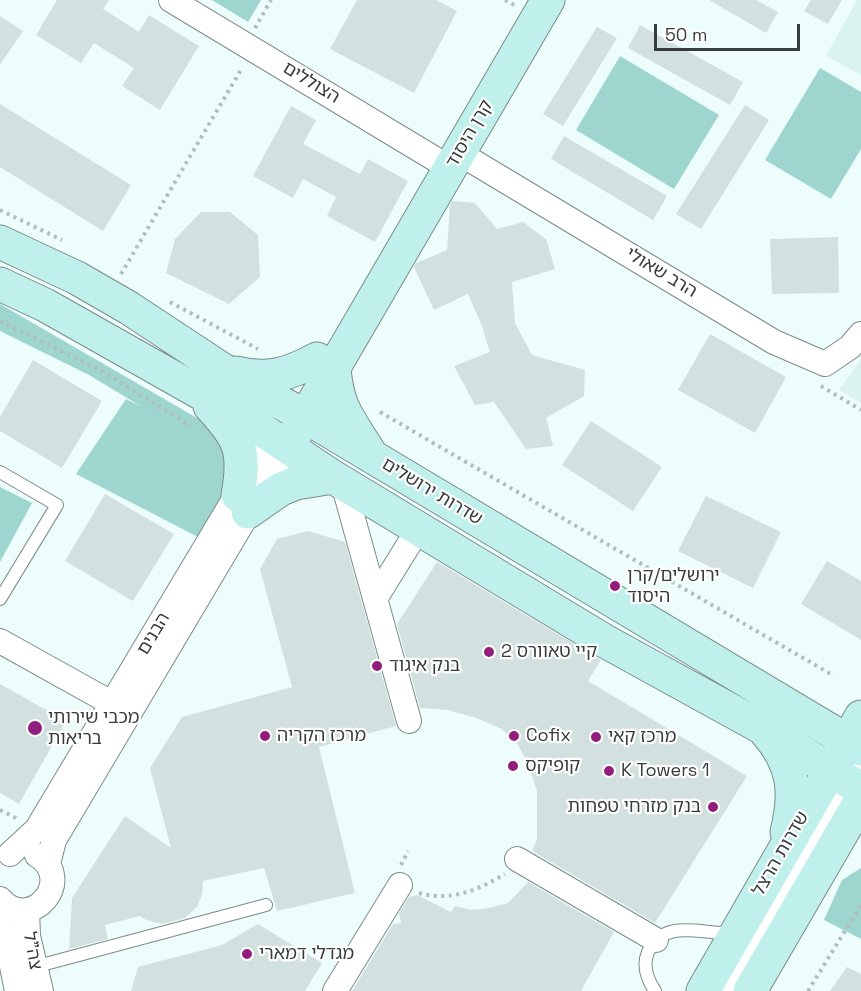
<!DOCTYPE html>
<html>
<head>
<meta charset="utf-8">
<style>
  body { margin:0 }
  #map { position:relative; width:861px; height:991px; overflow:hidden; background:#edfdfb; font-family:"Space Grotesk",sans-serif }
  canvas { display:block }
  .scale { position:absolute; left:654px; top:24px; width:146px; height:27px; box-sizing:border-box; border:3px solid #373d3c; border-top:0; padding-left:8px; font-size:18px; line-height:21px; white-space:nowrap; color:#373d3c; -webkit-text-stroke:4px #fff; paint-order:stroke }
</style>
</head>
<body>
<div id="map">
<canvas width="861" height="991"></canvas>
<div class="scale">50 m</div>
</div>
<script>
const ctx = document.querySelector('canvas').getContext('2d');
ctx.lineJoin = 'round';
function fillPath(path, color) { ctx.fillStyle = color; ctx.fill(path, 'evenodd'); }
function strokePath(path, color, width, dash) { ctx.strokeStyle = color; ctx.lineWidth = width; ctx.lineCap = dash ? 'butt' : 'round'; ctx.setLineDash(dash || []); ctx.stroke(path); }
function label(font, color, halo, rows, align = 'center') {
  ctx.font = font + ' "Space Grotesk","Noto Sans Hebrew",sans-serif'; ctx.lineWidth = 4.5; ctx.setLineDash([]); ctx.textBaseline = 'middle'; ctx.strokeStyle = halo; ctx.fillStyle = color; for (const [text, x, y, turn = 0] of rows) {
    ctx.save(); ctx.translate(x, y); ctx.rotate((+turn || 0) * Math.PI / 180); ctx.textAlign = isNaN(turn) ? turn : align; if (halo) ctx.strokeText(text, 0, 0); ctx.fillText(text, 0, 0); ctx.restore();
  }
}
const built = new Path2D(`
  M 857,0 L 861,0 L 861,75 L 826,56 Z
  M 861,359 L 861,403 L 839,390 Z`);
const green = new Path2D(`
  M 212,0 L 261,0 L 248,22 Z
  M 620,56 L 719,115 L 674,189 L 576,130 Z
  M 820,68 L 861,92 L 861,149 L 831,199 L 765,160 Z
  M 0,304 L 223,433 L 231,484 L 202,539 L 76,474 L 126,399 L 142,407 L 89,375 L 0,331 Z
  M 0,487 L 32,503 L 0,562 Z
  M 861,868 L 861,939 L 824,920 L 842,880 Z`);
const building = new Path2D(`
  M 57,0 L 109,0 L 103,9 L 139,32 L 149,15 L 199,46 L 160,110 L 122,86 L 134,68 L 94,43 L 81,63 L 36,35 Z
  M 357,0 L 436,0 L 457,11 L 414,93 L 330,49 Z
  M 709,0 L 756,0 L 778,12 L 766,33 Z
  M 811,0 L 842,0 L 828,24 L 804,11 Z
  M 0,16 L 23,31 L 0,65 Z
  M 640,25 L 743,82 L 730,105 L 628,48 Z
  M 597,27 L 617,38 L 563,126 L 543,114 Z
  M 0,104 L 131,185 L 103,231 L 0,167 Z
  M 745,105 L 769,120 L 701,229 L 676,214 Z
  M 291,106 L 316,120 L 303,144 L 360,174 L 368,159 L 408,181 L 375,242 L 327,216 L 336,197 L 303,179 L 293,198 L 253,176 Z
  M 564,136 L 667,196 L 653,220 L 551,159 Z
  M 452,201 L 475,203 L 497,229 L 523,222 L 546,239 L 555,269 L 512,282 L 515,323 L 532,355 L 585,370 L 584,396 L 546,418 L 553,446 L 526,449 L 494,402 L 475,405 L 454,366 L 490,352 L 482,326 L 468,294 L 434,310 L 414,267 L 416,263 L 447,250 L 450,206 Z
  M 201,212 L 230,212 L 258,235 L 260,277 L 229,304 L 166,273 L 175,239 Z
  M 838,237 L 839,293 L 772,294 L 770,239 Z
  M 710,334 L 786,377 L 755,433 L 678,390 Z
  M 33,360 L 102,401 L 62,468 L 0,431 L 0,417 Z
  M 591,421 L 662,467 L 633,511 L 562,465 Z
  M 105,494 L 174,534 L 133,601 L 65,561 Z
  M 706,496 L 781,532 L 753,588 L 678,551 Z
  M 308,531 L 345,542 L 396,726 L 319,747 L 355,893 L 277,911 L 264,868 L 203,881 L 202,894 L 197,907 L 185,918 L 162,924 L 146,920 L 140,916 L 105,925 L 108,939 L 69,949 L 72,898 L 125,816 L 171,848 L 150,768 L 182,717 L 292,687 L 260,569 L 277,539 Z
  M 827,561 L 861,581 L 861,640 L 801,604 Z
  M 437,562 L 601,660 L 588,681 L 747,776 L 655,923 L 532,851 L 537,839 L 537,791 L 529,766 L 518,745 L 502,729 L 476,718 L 448,710 L 420,708 L 397,624 Z
  M 0,684 L 66,721 L 19,804 L 0,793 Z
  M 528,882 L 614,932 L 581,991 L 352,991 L 393,924 L 401,923 L 399,913 L 409,897 L 417,895 L 451,912 L 455,906 L 471,910 L 489,908 L 508,903 Z
  M 258,924 L 322,963 L 305,991 L 131,991 L 138,967 L 222,945 Z
  M 847,967 L 861,974 L 861,991 L 830,991 Z`);
const path = new Path2D(`
  M 505,0 L 516,6
  M 255,28 L 271,0
  M 0,210 L 62,240
  M 121,274 L 242,68
  M 170,302 L 258,349
  M 0,321 L 102,371 L 191,426
  M 821,386 L 861,410
  M 380,412 L 834,676
  M 0,810 L 18,819
  M 401,865 L 408,851
  M 419,893 C 451,902 478,890 505,874
  M 808,991 L 861,905`);
const lane = new Path2D(`
  M 0,472 L 57,505 L 0,599
  M 34,967 L 266,905
  M 655,991 C 647,979 642,966 648,952 C 664,917 703,935 732,933
  M 728,991 L 848,781 L 861,764`);
const street = new Path2D(`
  M 171,0 L 450,168
  M 459,153 L 774,342 L 825,364 L 850,347 L 861,334
  M 343,483 L 409,721
  M 375,599 L 419,528
  M 0,641 L 113,704
  M 10,854 L 37,829 L 272,436
  M 517,859 L 656,940
  M 48,864 L 54,840 L 288,446
  M 0,899 C 30,934 77,880 37,855
  M 0,907 L 17,991
  M 27,910 L 28,936 L 41,991
  M 335,991 L 400,885`);
const secondary = new Path2D(`
  M 0,242 L 77,278 L 129,308 L 223,370 L 306,417 L 861,749
  M 0,284 L 45,305 L 238,414 L 333,477 L 603,640 L 761,727 L 861,789
  M 334,368 C 337,407 348,418 368,450
  M 236,373 C 267,381 290,374 317,359
  M 210,406 C 240,438 246,451 238,495
  M 294,436 L 548,0
  M 248,512 L 281,489 L 296,483 L 333,477
  M 766,732 C 794,764 797,792 787,832
  M 703,991 L 861,717
  M 750,991 L 861,800`);
const markers = [
  [615,586,6,"#911d7c"],
  [489,652,6,"#911d7c"],
  [377,666,6,"#911d7c"],
  [35,728,8,"#911d7c"],
  [265,736,6,"#911d7c"],
  [514,736,6,"#911d7c"],
  [596,737,6,"#911d7c"],
  [513,766,6,"#911d7c"],
  [609,771,6,"#911d7c"],
  [713,807,6,"#911d7c"],
  [247,954,6,"#911d7c"]
];
const streetNames = [
  ["הצוללים",311,83,31],
  ["קרן היסוד",470,134,-60],
  ["הרב שאולי",661,273,31],
  ["שדרות ירושלים",432,492,31],
  ["הבנים",154,634,-59],
  ["שדרות הרצל",781,854,-60],
  ["צה\"ל",32,951,80]
];
const poiNames = [
  ["ירושלים/קרן",627,576],
  ["היסוד",627,597],
  ["קיי טאוורס 2",501,652],
  ["בנק איגוד",389,666],
  ["מכבי שירותי",48,718],
  ["בריאות",48,739],
  ["מרכז הקריה",277,736],
  ["Cofix",526,736],
  ["מרכז קאי",608,737],
  ["קופיקס",525,766],
  ["K Towers 1",621,771],
  ["בנק מזרחי טפחות",701,807,"right"],
  ["מגדלי דמארי",259,954]
];
fillPath(built, '#daf3ef');
fillPath(green, '#9ed5cf');
fillPath(building, '#d2e1df');
strokePath(lane, '#7d8b89', 14);
strokePath(street, '#7d8b89', 26);
strokePath(secondary, '#7d8b89', 35);
strokePath(path, '#b1bdbc', 4, [3, 4.5]);
strokePath(lane, '#fff', 12);
strokePath(street, '#fff', 24);
strokePath(secondary, '#c0f0ec', 33);
for (const [x, y, r, color] of markers) { const dot = new Path2D(); dot.arc(x, y, r, 0, 2 * Math.PI); ctx.fillStyle = color; ctx.fill(dot); strokePath(dot, '#fff', 2); }
label('18px', '#373d3c', '#fff', streetNames);
label('18px', '#373d3c', '#fff', poiNames, 'left');
</script>
</body>
</html>
